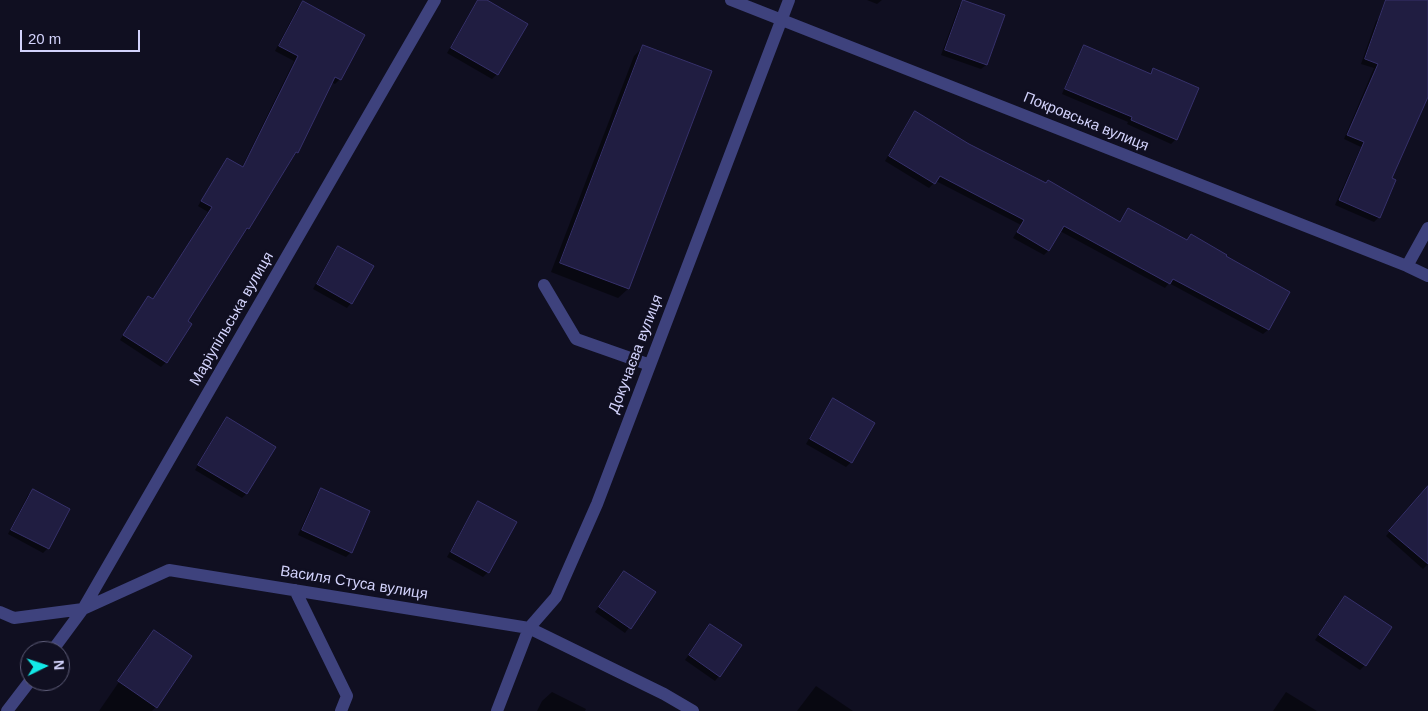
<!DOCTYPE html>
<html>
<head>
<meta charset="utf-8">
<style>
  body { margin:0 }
  #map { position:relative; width:1428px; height:711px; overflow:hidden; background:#100f21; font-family:Arial,sans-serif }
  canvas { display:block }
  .north { position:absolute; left:20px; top:641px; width:50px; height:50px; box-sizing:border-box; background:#100f21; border:1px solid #5e5d79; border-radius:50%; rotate:86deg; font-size:14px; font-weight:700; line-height:20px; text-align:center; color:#d3d3fc }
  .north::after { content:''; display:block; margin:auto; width:18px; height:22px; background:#12e9e7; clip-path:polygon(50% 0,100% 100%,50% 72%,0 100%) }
  .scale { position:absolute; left:20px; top:30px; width:120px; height:22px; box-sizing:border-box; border:2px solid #d3d3fc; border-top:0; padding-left:6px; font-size:15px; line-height:18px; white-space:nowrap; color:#d3d3fc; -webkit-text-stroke:4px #100f21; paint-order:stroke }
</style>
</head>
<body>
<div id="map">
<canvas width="1428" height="711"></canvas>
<div class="north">N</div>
<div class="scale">20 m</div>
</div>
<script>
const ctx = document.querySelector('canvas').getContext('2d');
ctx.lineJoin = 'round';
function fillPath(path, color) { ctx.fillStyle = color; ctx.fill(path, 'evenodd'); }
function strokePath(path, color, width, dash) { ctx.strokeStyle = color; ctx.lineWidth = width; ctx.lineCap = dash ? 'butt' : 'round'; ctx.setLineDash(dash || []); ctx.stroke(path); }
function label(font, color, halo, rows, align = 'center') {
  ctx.font = font + ' Arial,sans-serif'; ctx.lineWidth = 5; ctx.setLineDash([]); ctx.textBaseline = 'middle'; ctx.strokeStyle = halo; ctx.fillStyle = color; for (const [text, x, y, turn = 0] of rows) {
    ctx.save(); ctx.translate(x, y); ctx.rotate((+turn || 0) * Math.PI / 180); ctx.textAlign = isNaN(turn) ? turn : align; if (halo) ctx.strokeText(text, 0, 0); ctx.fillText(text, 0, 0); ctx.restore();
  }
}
const shadow = new Path2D(`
  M 479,0 L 484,0 L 497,74 L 492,79 L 447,53 Z
  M 867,0 L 882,0 L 877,4 Z
  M 1403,0 L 1428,0 L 1428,94 L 1391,179 L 1379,217 L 1374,222 L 1335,205 L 1361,147 L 1344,139 L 1374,68 L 1361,64 L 1376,21 Z
  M 964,1 L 1003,16 L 986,65 L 981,69 L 941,55 L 959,6 Z
  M 303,3 L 340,79 L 335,84 L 331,82 L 297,152 L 292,156 L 248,229 L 243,233 L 186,322 L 166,362 L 161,367 L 120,340 L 144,302 L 148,297 L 152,300 L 208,212 L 198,206 L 223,164 L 227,159 L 242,167 L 294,61 L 275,51 L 298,7 Z
  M 644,46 L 711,72 L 628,289 L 618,298 L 551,272 L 634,56 Z
  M 1084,47 L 1149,74 L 1154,69 L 1176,139 L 1171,144 L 1127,124 L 1128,122 L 1062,94 L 1080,52 Z
  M 915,113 L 969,145 L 1118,223 L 1128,209 L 1186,240 L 1191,236 L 1224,257 L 1288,292 L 1268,330 L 1263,334 L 1169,283 L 1165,288 L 1060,231 L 1048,251 L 1044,255 L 1013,238 L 1021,225 L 936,181 L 929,188 L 885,161 L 911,117 Z
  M 338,247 L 351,303 L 347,308 L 313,289 L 334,252 Z
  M 833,400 L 851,462 L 846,467 L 806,444 L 829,404 Z
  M 227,419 L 246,494 L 242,498 L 195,470 L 222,424 Z
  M 321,490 L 351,552 L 346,557 L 298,535 L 316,495 Z
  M 33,491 L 48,548 L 43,553 L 8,534 L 28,495 Z
  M 1417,500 L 1428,500 L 1428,564 L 1423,569 L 1386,536 Z
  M 479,503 L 488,572 L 483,577 L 447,557 L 474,508 Z
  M 624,572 L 654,593 L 625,633 L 595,612 Z
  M 1345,597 L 1365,665 L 1360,670 L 1315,640 Z
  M 710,626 L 719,676 L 715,681 L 685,660 Z
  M 154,631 L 156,707 L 152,711 L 99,711 Z
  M 816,686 L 853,711 L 797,711 Z
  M 552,692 L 586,709 L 585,711 L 537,711 L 542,701 Z
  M 1286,692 L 1317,711 L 1273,711 Z`);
const building = new Path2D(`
  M 478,0 L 487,0 L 528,24 L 498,75 L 451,48 Z
  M 963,0 L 1005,15 L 987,65 L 945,50 Z
  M 1386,0 L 1428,0 L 1428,97 L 1392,178 L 1396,180 L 1380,218 L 1339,200 L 1364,142 L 1347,135 L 1378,64 L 1365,59 Z
  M 303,1 L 365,35 L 341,80 L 335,77 L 298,153 L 296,152 L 249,229 L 247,228 L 188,321 L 192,324 L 167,363 L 123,335 L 148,296 L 153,299 L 212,207 L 201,201 L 227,158 L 243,167 L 298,56 L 279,46 Z
  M 643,45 L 712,71 L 629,289 L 560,263 Z
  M 1084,45 L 1151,74 L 1153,68 L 1199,88 L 1177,140 L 1131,120 L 1132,117 L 1065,89 Z
  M 915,111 L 969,144 L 1046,183 L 1048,180 L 1120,222 L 1128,208 L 1187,240 L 1191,234 L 1227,255 L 1226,256 L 1290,292 L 1269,330 L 1173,279 L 1170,284 L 1064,226 L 1049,251 L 1017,232 L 1024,220 L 940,176 L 935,184 L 889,156 Z
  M 338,246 L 374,266 L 352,304 L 317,284 Z
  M 833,398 L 875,423 L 852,463 L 810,439 Z
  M 227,417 L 276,447 L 247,494 L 198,465 Z
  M 1428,486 L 1428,564 L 1389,531 Z
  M 321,488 L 370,511 L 352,553 L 302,530 Z
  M 33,489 L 70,509 L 49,549 L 11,530 Z
  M 478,501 L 517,522 L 489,573 L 451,552 Z
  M 624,571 L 656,592 L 631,629 L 599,607 Z
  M 1345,596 L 1392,627 L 1366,666 L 1319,635 Z
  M 710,624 L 742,645 L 720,677 L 689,655 Z
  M 154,630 L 192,656 L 157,708 L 118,681 Z`);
const minor = new Path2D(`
  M 731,0 L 1407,266 L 1428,276
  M 1407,266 L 1428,228
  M 544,285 L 576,339 L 650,365
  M 295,590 L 347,696 L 341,711
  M 0,612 L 14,618 L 83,609 L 169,570 L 529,628 L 664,694 L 693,711
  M 52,651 L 83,609 L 435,0
  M 7,711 L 30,681
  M 497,711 L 529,628 L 556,597 L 597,504 L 789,0`);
const streetNames = [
  ["Покровська вулиця",1086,122,22],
  ["Маріупільська вулиця",232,319,-60],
  ["Докучаєва вулиця",636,354,-69],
  ["Василя Стуса вулиця",354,583,9]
];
fillPath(shadow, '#0007');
fillPath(building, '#201d41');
strokePath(building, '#36316b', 1);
strokePath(minor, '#3e427d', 12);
label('15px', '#d3d3fc', '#100f21', streetNames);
</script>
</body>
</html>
